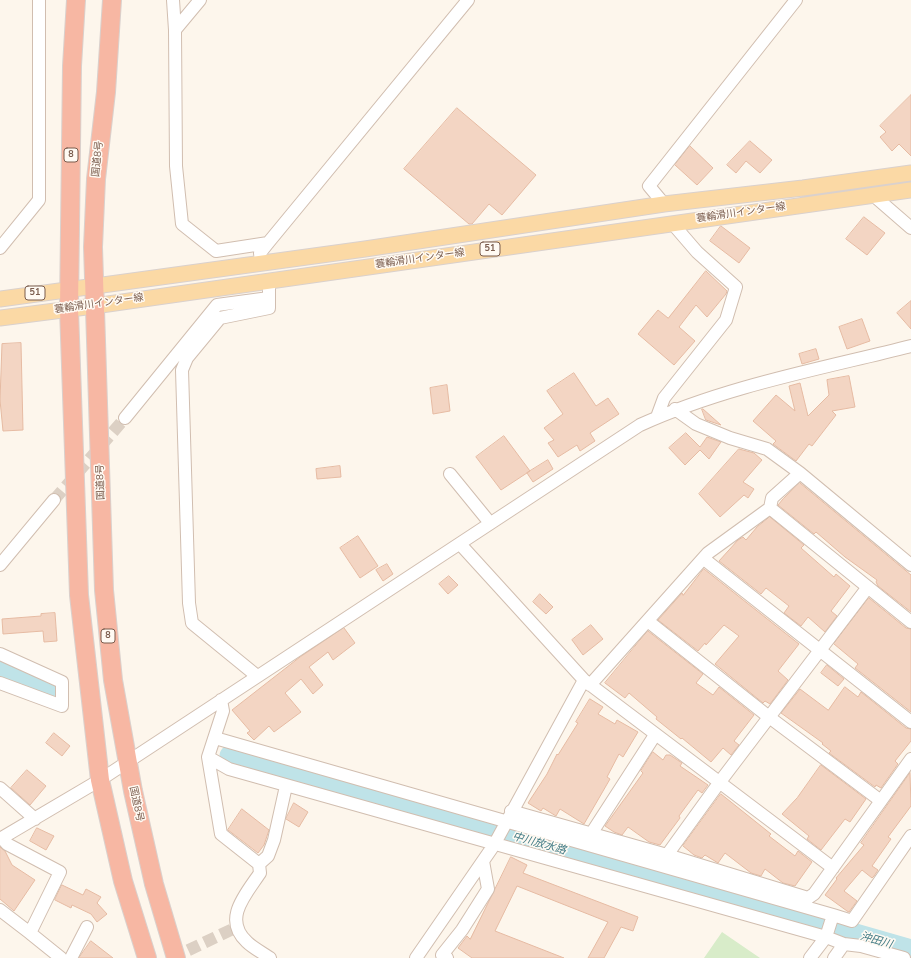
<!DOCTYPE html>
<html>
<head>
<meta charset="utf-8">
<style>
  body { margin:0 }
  canvas { display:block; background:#fdf6ec }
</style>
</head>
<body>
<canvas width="911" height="958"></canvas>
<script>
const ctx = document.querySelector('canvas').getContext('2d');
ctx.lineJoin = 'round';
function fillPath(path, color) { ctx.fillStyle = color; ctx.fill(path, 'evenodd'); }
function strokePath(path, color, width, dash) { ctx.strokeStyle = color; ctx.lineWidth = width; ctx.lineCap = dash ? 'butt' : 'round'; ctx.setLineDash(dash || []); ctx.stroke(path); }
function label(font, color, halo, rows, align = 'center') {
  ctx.font = font + ' "Nunito Sans","Noto Sans JP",sans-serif'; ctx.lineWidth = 3; ctx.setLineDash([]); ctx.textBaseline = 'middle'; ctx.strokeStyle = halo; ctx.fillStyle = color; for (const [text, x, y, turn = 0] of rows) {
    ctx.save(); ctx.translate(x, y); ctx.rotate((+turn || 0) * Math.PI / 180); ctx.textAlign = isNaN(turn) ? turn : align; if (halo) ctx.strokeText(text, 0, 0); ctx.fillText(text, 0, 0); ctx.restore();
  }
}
const green = new Path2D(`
  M 722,932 L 760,958 L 704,958 Z`);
const river = new Path2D(`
  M 0,668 L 54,691
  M 231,756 L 911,951`);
const building = new Path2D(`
  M 911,95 L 911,156 L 899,144 L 892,151 L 880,137 L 886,132 L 880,126 Z
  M 457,108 L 536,175 L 502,215 L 489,204 L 472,224 L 469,224 L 404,169 Z
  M 750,141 L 772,160 L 760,173 L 746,161 L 736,173 L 727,165 Z
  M 690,146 L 713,168 L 697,185 L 675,165 Z
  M 864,217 L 885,233 L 867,255 L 846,239 Z
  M 721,226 L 750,248 L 739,263 L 710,241 Z
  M 706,271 L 727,291 L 726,294 L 707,317 L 696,305 L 679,327 L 695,341 L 674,365 L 638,334 L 658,310 L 668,318 Z
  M 911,301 L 911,329 L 897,313 Z
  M 862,319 L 870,341 L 847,349 L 839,327 Z
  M 21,343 L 23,430 L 3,431 L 0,400 L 2,344 Z
  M 816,349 L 819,359 L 802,364 L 799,354 Z
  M 574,373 L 596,406 L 608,398 L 619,414 L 590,433 L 595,441 L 580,451 L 577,445 L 558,457 L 548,443 L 554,440 L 544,428 L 563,414 L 547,391 Z
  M 849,376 L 855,407 L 832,411 L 836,415 L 812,446 L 809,444 L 796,461 L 773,444 L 776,441 L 753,421 L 776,395 L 795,411 L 789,386 L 800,383 L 808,416 L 829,395 L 827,380 Z
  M 447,385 L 450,411 L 433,414 L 430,388 Z
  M 702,409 L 703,409 L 721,425 L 706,420 Z
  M 686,433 L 700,447 L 707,437 L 721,442 L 709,459 L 700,450 L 685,465 L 669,448 Z
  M 504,436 L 530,471 L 501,490 L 476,457 Z
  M 739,449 L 754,453 L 762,460 L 743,482 L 754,489 L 748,498 L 744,495 L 720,517 L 699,494 Z
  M 548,460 L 553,469 L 533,482 L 527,473 Z
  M 340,466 L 341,477 L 317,479 L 316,469 Z
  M 800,483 L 911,575 L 911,612 L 878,586 L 876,582 L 877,580 L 845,557 L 816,532 L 814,534 L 778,505 L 783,499 Z
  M 770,517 L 804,545 L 801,548 L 834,577 L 836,574 L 850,586 L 831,611 L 837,616 L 825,632 L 808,617 L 801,626 L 784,613 L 789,606 L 766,588 L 761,594 L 719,561 L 738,540 L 743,537 L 746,540 L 757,527 Z
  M 358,536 L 378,566 L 360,578 L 340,548 Z
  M 387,564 L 393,574 L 383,581 L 376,570 Z
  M 704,569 L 799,644 L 778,671 L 788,680 L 770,704 L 765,701 L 763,703 L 715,664 L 739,636 L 724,625 L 706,645 L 705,643 L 698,651 L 658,620 L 682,593 L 683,595 Z
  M 449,576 L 458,585 L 448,594 L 439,584 Z
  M 540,594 L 553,607 L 546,614 L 533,602 Z
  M 869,598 L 906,628 L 911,629 L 911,712 L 855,668 L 858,664 L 834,644 Z
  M 55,613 L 57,641 L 44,642 L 43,631 L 3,634 L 2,619 L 41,616 L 41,614 Z
  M 591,625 L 603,639 L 583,655 L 572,640 Z
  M 344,628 L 355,643 L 333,660 L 328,652 L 309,667 L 323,685 L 313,694 L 301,679 L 285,693 L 301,712 L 274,732 L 269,726 L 254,740 L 247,733 L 250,731 L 232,710 L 300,657 Z
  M 648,631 L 703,674 L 696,683 L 713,695 L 719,687 L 754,715 L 734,741 L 739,745 L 731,755 L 723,748 L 711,762 L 682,738 L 681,739 L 656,719 L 657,717 L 629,693 L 625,698 L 605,683 Z
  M 827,665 L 844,679 L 838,686 L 821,673 Z
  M 845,687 L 858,697 L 861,692 L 906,728 L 911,729 L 911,741 L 895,761 L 898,764 L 881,788 L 876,785 L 875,787 L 829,753 L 831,751 L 822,744 L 823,743 L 781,713 L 800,689 L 828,710 Z
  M 590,699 L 603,707 L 598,714 L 615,724 L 617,720 L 638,732 L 623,757 L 619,754 L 607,777 L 610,779 L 584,824 L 560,809 L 556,816 L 543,808 L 541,811 L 528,803 L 547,774 L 557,754 L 558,755 L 578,723 L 576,722 Z
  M 54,733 L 70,746 L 62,756 L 46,743 Z
  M 653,752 L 663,760 L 666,755 L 670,755 L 682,763 L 680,766 L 708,785 L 702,793 L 698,790 L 679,816 L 680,818 L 660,845 L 649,842 L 628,827 L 622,835 L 614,832 L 605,826 L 643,773 L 641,771 Z
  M 821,765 L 866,799 L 850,822 L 845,819 L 821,850 L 807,839 L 809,836 L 782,814 L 797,798 Z
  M 27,770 L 46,786 L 30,805 L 11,788 Z
  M 910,773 L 911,806 L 888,837 L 891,839 L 872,866 L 878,870 L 874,876 L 872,878 L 862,870 L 844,891 L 857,901 L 849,912 L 847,911 L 825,895 L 837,879 L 836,878 L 864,845 L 861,843 Z
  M 721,794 L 771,834 L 769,836 L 795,856 L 798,851 L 812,862 L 795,886 L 783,883 L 765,869 L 761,876 L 751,873 L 725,853 L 718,863 L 705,855 L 702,858 L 694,855 L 683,846 Z
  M 294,803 L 308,812 L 299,827 L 286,819 Z
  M 242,809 L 269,830 L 264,845 L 258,853 L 228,830 Z
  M 37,828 L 54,836 L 46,850 L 30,841 Z
  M 0,847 L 5,851 L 12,865 L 35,880 L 14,911 L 0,899 Z
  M 511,857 L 527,865 L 523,873 L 638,917 L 633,931 L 621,927 L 604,958 L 588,958 L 608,922 L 517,886 L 495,931 L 564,958 L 472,958 L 458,948 L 467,936 L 470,939 Z
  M 62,885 L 83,895 L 86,889 L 101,897 L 97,903 L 107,914 L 97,922 L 91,914 L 72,905 L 71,908 L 55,900 Z
  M 91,941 L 113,958 L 79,958 Z`);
const minorTunnel = new Path2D(`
  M 54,500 L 125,418
  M 172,958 L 237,927`);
const minor = new Path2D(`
  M 173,0 L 175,30 L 176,166 L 182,224 L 216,251 L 268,243
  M 175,30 L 200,0
  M 873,195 L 911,228
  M 664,204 L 649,186 L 796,0
  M 0,248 L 39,200 L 39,0
  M 261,262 L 260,253 L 268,243 L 468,0
  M 657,417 L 664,398 L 726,320 L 736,287 L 697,252 L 672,223
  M 125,418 L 217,305 L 269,298
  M 800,473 L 911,565
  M 450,474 L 490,523
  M 770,508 L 911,622
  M 460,544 L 584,680 L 833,868
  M 704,559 L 911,722
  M 0,565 L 54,500
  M 868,587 L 719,783 L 667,855 L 808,898 L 814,894 L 911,759
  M 649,622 L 769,717 L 881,801
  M 0,654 L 62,682 L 62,706 L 0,683
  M 257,676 L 192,623 L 189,603 L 182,370 L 187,358 L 220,318 L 269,308 L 269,280
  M 590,685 L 708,553 L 770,508 L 772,498 L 800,473 L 767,449 L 730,438 L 696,424 L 675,409
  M 221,700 L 223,711 L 208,757 L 221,834 L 259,864 L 260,873 C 246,894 222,919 247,942 C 253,948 263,953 270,958
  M 208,757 L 229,769 L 826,937 L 833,915 L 215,738
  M 0,788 L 35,819
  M 511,811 L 667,855
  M 591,834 L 655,735
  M 0,839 L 100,780 L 640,425 C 726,386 820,369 911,346
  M 259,864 L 268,856 L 274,840 L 286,786
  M 0,910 L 30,933 L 60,872 L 7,844 L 2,838
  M 833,915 L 852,921 L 911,836
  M 30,933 L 61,958
  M 844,944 L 861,946 L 904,958
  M 71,958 L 87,927
  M 416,958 L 494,845 L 584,680
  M 447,958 L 442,955 L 462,930 L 488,889 L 483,861
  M 810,958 L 826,937 L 844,944 L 834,958`);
const major = new Path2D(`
  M 0,299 L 365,249 L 664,204 L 803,188 L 911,173
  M 0,318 L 94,306 L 911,190`);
const highway = new Path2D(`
  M 76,0 L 72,66 L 69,309 L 79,595 L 100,780 L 123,881 L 147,958
  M 112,0 L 106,92 L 96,179 L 93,247 L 104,590 L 113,680 L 133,791 L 154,884 L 176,958`);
const shields = [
  [71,155,14],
  [490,249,20],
  [35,293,20],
  [108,636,14]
];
const shieldNames = [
  ["8",71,155],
  ["51",490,249],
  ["51",35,293],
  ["8",108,636]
];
const streetNames = [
  ["国道8号",98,159,-84],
  ["蓑輪滑川インター線",741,213,-8],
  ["蓑輪滑川インター線",420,259,-8],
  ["蓑輪滑川インター線",99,304,-8],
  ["国道8号",101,482,-92],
  ["国道8号",136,804,78]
];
const waterNames = [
  ["中川放水路",539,844,16],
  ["沖田川",876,941,16]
];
fillPath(green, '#d8ecc9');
strokePath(river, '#bfe3e8', 23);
fillPath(building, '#f3d5c3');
strokePath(building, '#e6bba3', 1);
strokePath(minorTunnel, '#dcd0c4', 12, [12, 6]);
strokePath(minor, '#d1beb0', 14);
strokePath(major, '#dad1cd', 17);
strokePath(highway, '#dad1cd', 20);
strokePath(minor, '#fff', 12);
strokePath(major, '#fbd9a5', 15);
strokePath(highway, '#f7b7a3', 18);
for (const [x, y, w] of shields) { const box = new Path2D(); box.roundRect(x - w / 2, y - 7, w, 14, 3); ctx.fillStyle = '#fffaf3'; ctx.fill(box); strokePath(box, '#7a5c4d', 1); }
label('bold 9px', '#7a5c4d', null, shieldNames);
label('10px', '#7a5c4d', '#fffaf3', streetNames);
label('italic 11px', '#437c86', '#fffaf3', waterNames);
</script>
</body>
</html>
